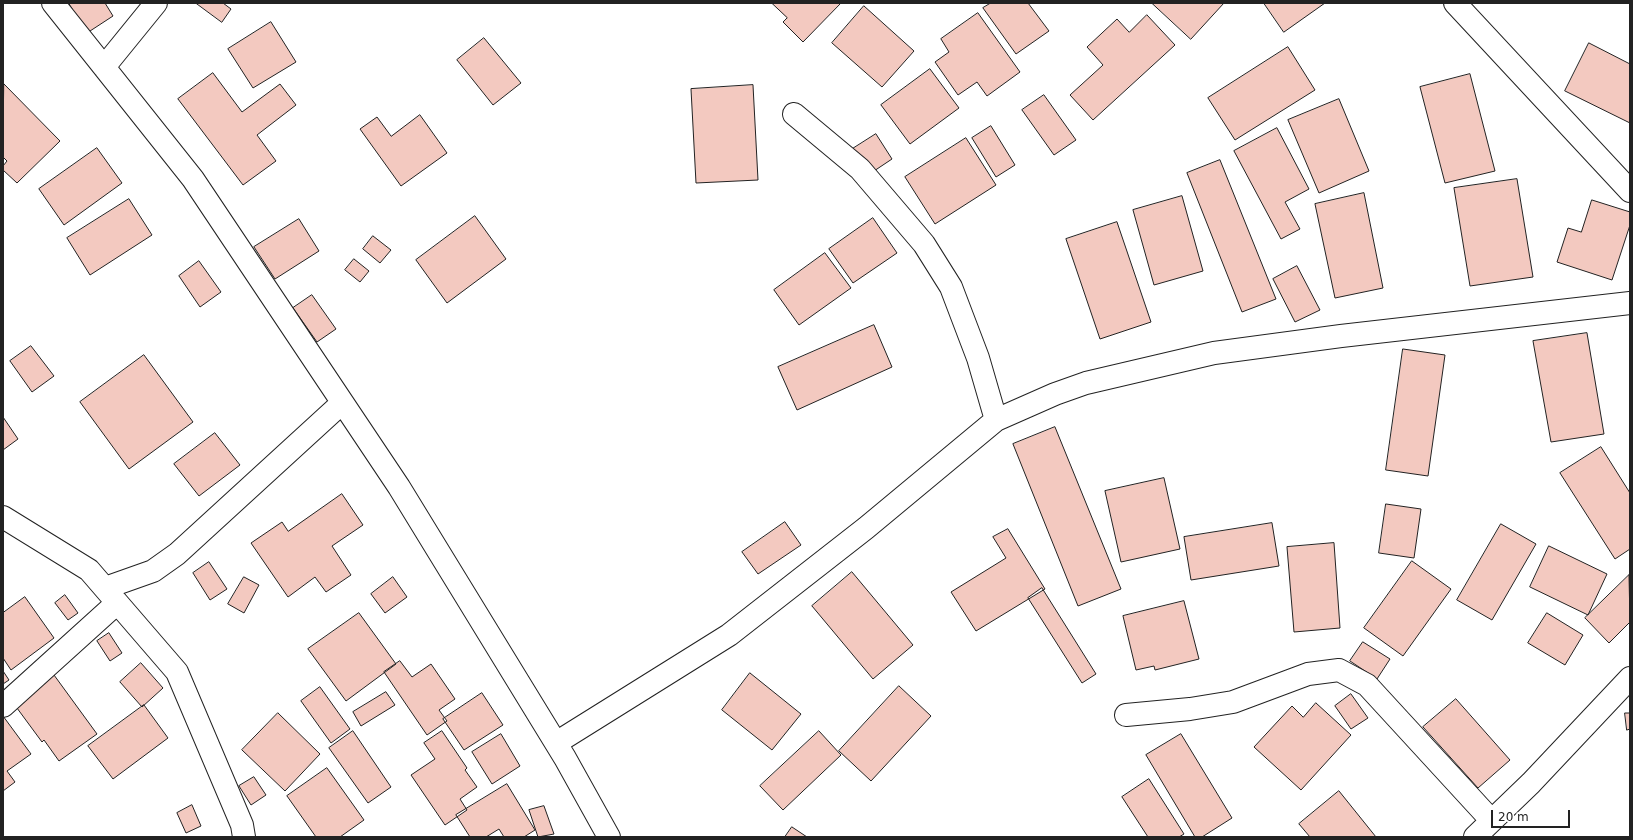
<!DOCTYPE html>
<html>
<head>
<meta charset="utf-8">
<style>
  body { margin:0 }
  #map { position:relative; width:1633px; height:840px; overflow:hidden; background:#fff; font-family:"DejaVu Sans",sans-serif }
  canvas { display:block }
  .frame { position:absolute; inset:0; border:4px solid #222; pointer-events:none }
  .scale { position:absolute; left:1491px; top:810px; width:79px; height:18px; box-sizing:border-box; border:2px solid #222; border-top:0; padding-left:5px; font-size:12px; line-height:14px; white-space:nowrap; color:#222; -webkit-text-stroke:3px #fff; paint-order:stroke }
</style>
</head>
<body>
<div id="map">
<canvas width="1633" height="840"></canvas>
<div class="frame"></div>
<div class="scale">20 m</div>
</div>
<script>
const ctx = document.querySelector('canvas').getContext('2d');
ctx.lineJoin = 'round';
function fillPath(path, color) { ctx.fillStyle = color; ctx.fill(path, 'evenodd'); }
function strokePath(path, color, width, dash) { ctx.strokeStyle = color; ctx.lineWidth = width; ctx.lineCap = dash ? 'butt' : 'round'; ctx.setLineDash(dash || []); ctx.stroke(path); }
const building = new Path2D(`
  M 69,3 L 105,3 L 113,16 L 87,33 Z
  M 196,3 L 223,3 L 231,9 L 222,22 Z
  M 772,3 L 841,3 L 803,42 L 783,22 L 787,18 Z
  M 991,3 L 1028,3 L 1049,31 L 1016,54 L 983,8 Z
  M 1152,3 L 1224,3 L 1191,39 Z
  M 1264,3 L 1325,3 L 1284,32 Z
  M 864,6 L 914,51 L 882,87 L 832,43 Z
  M 978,13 L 1020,72 L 987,96 L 977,82 L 958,95 L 935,62 L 949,52 L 941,39 Z
  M 1147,15 L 1175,45 L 1093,120 L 1070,95 L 1103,65 L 1087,47 L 1117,19 L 1129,32 Z
  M 271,22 L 296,62 L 253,88 L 228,49 Z
  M 484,38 L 521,83 L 493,105 L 457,60 Z
  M 1589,43 L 1630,64 L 1630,123 L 1565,91 Z
  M 1288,47 L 1315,90 L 1235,140 L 1208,98 Z
  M 930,69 L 959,108 L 910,144 L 881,105 Z
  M 213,73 L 242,112 L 280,84 L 296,105 L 257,135 L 276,161 L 243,185 L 178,99 Z
  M 1470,74 L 1495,171 L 1445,183 L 1420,87 Z
  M 4,84 L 60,141 L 17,183 L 3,170 L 3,166 L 7,161 L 3,157 Z
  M 753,85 L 758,180 L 696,183 L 691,89 Z
  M 1044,95 L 1076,140 L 1054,155 L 1022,110 Z
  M 1339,99 L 1369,171 L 1319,193 L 1288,120 Z
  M 420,115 L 447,153 L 401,186 L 360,129 L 377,117 L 391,136 Z
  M 991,126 L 1015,165 L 996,177 L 972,138 Z
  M 1277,128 L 1309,189 L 1285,202 L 1300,229 L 1281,239 L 1234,151 Z
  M 876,134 L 892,159 L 859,181 L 843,155 Z
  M 966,138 L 996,185 L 935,224 L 905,177 Z
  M 97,148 L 122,183 L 64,225 L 39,189 Z
  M 1220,160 L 1276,299 L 1242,312 L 1187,173 Z
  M 1517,179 L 1533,277 L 1470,286 L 1454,188 Z
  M 1364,193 L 1383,288 L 1335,298 L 1315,204 Z
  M 1182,196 L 1203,271 L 1154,285 L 1133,210 Z
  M 129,199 L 152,235 L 90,275 L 67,238 Z
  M 1592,200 L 1630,212 L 1630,225 L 1612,280 L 1557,262 L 1568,228 L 1581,232 Z
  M 475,216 L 506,259 L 447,303 L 416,260 Z
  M 873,218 L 897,253 L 853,283 L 829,249 Z
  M 299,219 L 319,251 L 275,279 L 254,247 Z
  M 1117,222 L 1151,322 L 1100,339 L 1066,239 Z
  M 373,236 L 391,250 L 380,263 L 363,249 Z
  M 825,253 L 851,288 L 799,325 L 774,290 Z
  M 354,259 L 369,271 L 360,282 L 345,270 Z
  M 199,261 L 221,292 L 200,307 L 179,276 Z
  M 1297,266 L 1320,310 L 1295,322 L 1273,279 Z
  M 312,295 L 336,329 L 317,342 L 293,308 Z
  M 874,325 L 892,367 L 797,410 L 778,367 Z
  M 1587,333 L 1604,434 L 1551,442 L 1533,341 Z
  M 31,346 L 54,376 L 32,392 L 10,361 Z
  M 1403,349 L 1445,355 L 1428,476 L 1386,470 Z
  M 144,355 L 193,422 L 129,469 L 80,402 Z
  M 3,417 L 18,439 L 3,450 Z
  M 1055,427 L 1121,589 L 1078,606 L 1013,444 Z
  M 215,433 L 240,465 L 199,496 L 174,464 Z
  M 1601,447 L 1630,493 L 1630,549 L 1615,559 L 1560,473 Z
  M 1164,478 L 1180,549 L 1121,562 L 1105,491 Z
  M 342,494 L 363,525 L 332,546 L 351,575 L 326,592 L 315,577 L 288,597 L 251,543 L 282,522 L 288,531 Z
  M 1386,504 L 1421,509 L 1414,558 L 1379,553 Z
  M 785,522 L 801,545 L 758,574 L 742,552 Z
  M 1272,523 L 1279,566 L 1191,580 L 1184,537 Z
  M 1501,524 L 1536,544 L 1492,620 L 1457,600 Z
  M 1008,529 L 1045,589 L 976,631 L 951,592 L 1006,558 L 993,537 Z
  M 1334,543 L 1340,628 L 1294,632 L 1287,547 Z
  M 1549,546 L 1607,574 L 1588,615 L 1530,587 Z
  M 1412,561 L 1451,589 L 1403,656 L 1364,628 Z
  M 209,562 L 227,589 L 210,600 L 193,573 Z
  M 852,572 L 913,645 L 873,679 L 812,606 Z
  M 1629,575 L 1630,622 L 1609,643 L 1585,618 Z
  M 244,577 L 259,585 L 244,613 L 228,604 Z
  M 393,577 L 407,597 L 385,613 L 371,594 Z
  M 1042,588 L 1096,674 L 1082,683 L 1028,598 Z
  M 65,595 L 78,613 L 68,620 L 55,603 Z
  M 25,597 L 54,638 L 11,670 L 3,658 L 3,613 Z
  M 1184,601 L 1199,659 L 1155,670 L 1154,666 L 1136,670 L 1123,616 Z
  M 359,613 L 396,664 L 346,701 L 308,649 Z
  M 1547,613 L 1583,635 L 1565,665 L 1528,643 Z
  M 109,633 L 122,653 L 110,661 L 97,641 Z
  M 1363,642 L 1390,659 L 1377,679 L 1350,661 Z
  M 400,661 L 412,677 L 431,664 L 455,699 L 439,710 L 447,721 L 427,735 L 384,672 Z
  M 141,663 L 163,688 L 142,707 L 120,682 Z
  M 3,671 L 9,680 L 3,684 Z
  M 750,673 L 801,714 L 772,750 L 722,710 Z
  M 54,675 L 97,734 L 59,761 L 44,740 L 42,742 L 14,704 Z
  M 899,686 L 931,716 L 871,781 L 839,751 Z
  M 320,687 L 350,729 L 331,743 L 301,701 Z
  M 386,692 L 395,705 L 361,726 L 353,712 Z
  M 482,693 L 503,725 L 464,750 L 443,719 Z
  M 1351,694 L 1368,718 L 1351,729 L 1335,706 Z
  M 1456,699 L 1510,760 L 1478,788 L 1423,727 Z
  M 1316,703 L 1351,735 L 1301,790 L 1254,747 L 1292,706 L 1303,717 Z
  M 144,705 L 168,738 L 113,779 L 88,746 Z
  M 278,713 L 320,754 L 285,791 L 242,750 Z
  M 1625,713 L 1630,713 L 1630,729 L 1627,730 Z
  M 3,716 L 31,754 L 7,771 L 15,782 L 3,791 Z
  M 353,731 L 391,787 L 368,803 L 329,748 Z
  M 442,731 L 467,768 L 465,770 L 477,787 L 460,799 L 467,810 L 445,825 L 411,775 L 435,759 L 424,743 Z
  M 819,731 L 841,755 L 783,810 L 760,786 Z
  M 501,734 L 520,766 L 492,784 L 472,752 Z
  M 1181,734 L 1232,818 L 1202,837 L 1195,837 L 1146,755 Z
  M 327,768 L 364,820 L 340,837 L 316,837 L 287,796 Z
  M 254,777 L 266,795 L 251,805 L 239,786 Z
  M 1149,779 L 1184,834 L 1179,837 L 1148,837 L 1122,797 Z
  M 507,784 L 535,830 L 524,837 L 504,837 L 499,829 L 486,837 L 470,837 L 456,815 Z
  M 1339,791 L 1376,837 L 1310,837 L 1299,824 Z
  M 192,805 L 201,826 L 186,833 L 177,813 Z
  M 544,806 L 554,834 L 538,837 L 529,810 Z
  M 792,827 L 807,837 L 785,837 Z`);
const minor = new Path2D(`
  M 53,3 L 193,179 L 399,487 L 565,758 L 609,837
  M 1455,3 L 1630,191
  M 104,67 L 156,3
  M 794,114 L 860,169 L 924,244 L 951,287 L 978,358 L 996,420
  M 3,517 L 89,570 L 177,672 L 242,825 L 244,837
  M 105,588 L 153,571 L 177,554 L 342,403
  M 3,706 L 117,603
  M 1126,715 L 1190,709 L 1233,702 L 1308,674 L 1339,670 L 1367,685 L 1491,820
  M 556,743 L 729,635 L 866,528 L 996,420 L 1055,394 L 1086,383 L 1214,353 L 1341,336 L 1630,303
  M 1475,837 L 1531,783 L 1630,678`);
fillPath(building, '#f3c9c0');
strokePath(building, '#222', 1);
strokePath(minor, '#222', 24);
strokePath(minor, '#fff', 22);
</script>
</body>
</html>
